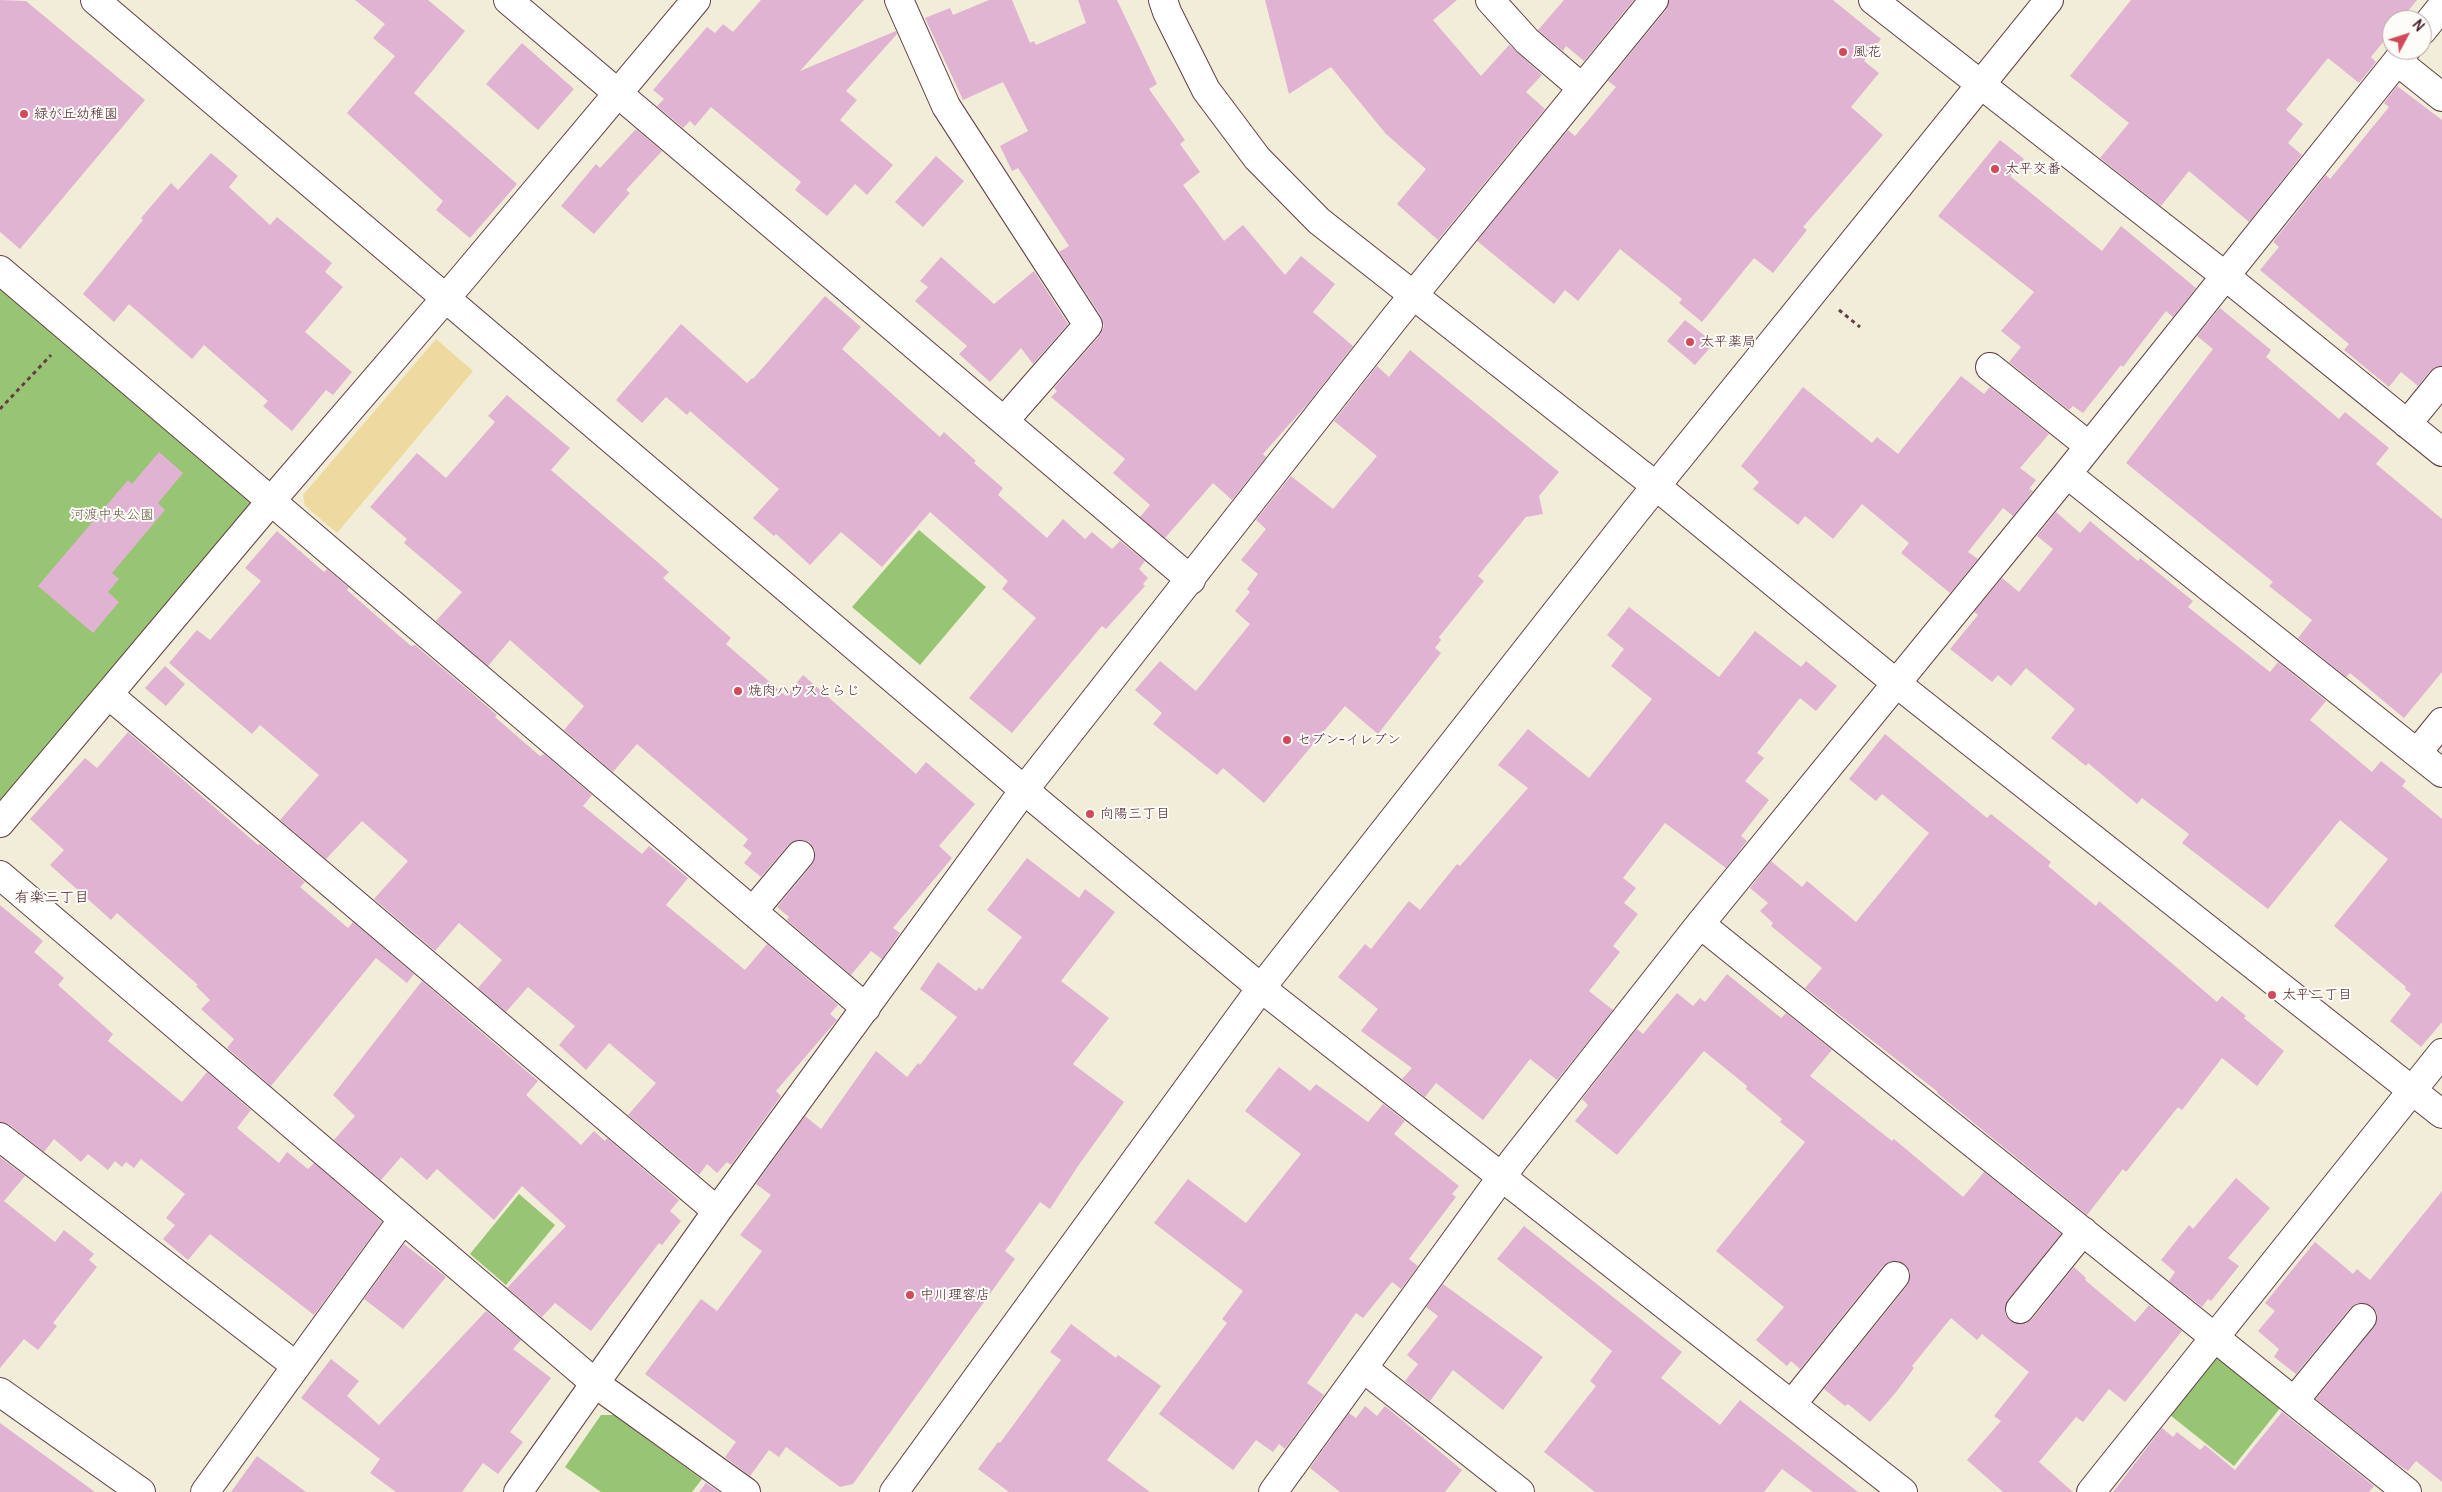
<!DOCTYPE html>
<html>
<head>
<meta charset="utf-8">
<style>
  body { margin:0 }
  #map { position:relative; width:2442px; height:1492px; overflow:hidden; background:#f1edd8; font-family:Pangolin,sans-serif }
  canvas { display:block }
  .north { position:absolute; left:2382px; top:10px; width:50px; height:50px; box-sizing:border-box; background:#fdfcf7; border:1px solid #b5a4a5; border-radius:50%; rotate:50deg; font-size:14px; font-weight:700; line-height:20px; text-align:center; color:#4a1f2b }
  .north::after { content:''; display:block; margin:auto; width:18px; height:22px; background:#d1495b; clip-path:polygon(50% 0,100% 100%,50% 72%,0 100%) }
</style>
</head>
<body>
<div id="map">
<canvas width="2442" height="1492"></canvas>
<div class="north">N</div>
</div>
<script>
const ctx = document.querySelector('canvas').getContext('2d');
ctx.lineJoin = 'round';
function fillPath(path, color) { ctx.fillStyle = color; ctx.fill(path, 'evenodd'); }
function strokePath(path, color, width, dash) { ctx.strokeStyle = color; ctx.lineWidth = width; ctx.lineCap = dash ? 'butt' : 'round'; ctx.setLineDash(dash || []); ctx.stroke(path); }
function label(font, color, halo, rows, align = 'center') {
  ctx.font = font + ' Pangolin,"Klee One",sans-serif'; ctx.lineWidth = 4; ctx.setLineDash([]); ctx.textBaseline = 'middle'; ctx.strokeStyle = halo; ctx.fillStyle = color; for (const [text, x, y, turn = 0] of rows) {
    ctx.save(); ctx.translate(x, y); ctx.rotate((+turn || 0) * Math.PI / 180); ctx.textAlign = isNaN(turn) ? turn : align; if (halo) ctx.strokeText(text, 0, 0); ctx.fillText(text, 0, 0); ctx.restore();
  }
}
const green = new Path2D(`
  M 0,270 L 271,501 L 0,823 Z
  M 919,530 L 986,587 L 920,665 L 852,607 Z
  M 519,1194 L 555,1225 L 506,1285 L 470,1254 Z
  M 2212,1351 L 2281,1407 L 2234,1466 L 2165,1411 Z
  M 601,1415 L 614,1415 L 702,1479 L 692,1492 L 601,1492 L 565,1467 Z`);
const sand = new Path2D(`
  M 436,339 L 473,371 L 337,533 L 305,506 L 303,495 Z`);
const building = new Path2D(`
  M 0,0 L 26,1 L 145,100 L 20,249 L 0,232 Z
  M 355,0 L 428,0 L 465,31 L 414,93 L 517,184 L 470,238 L 436,210 L 443,201 L 347,113 L 395,56 L 373,38 L 385,24 Z
  M 761,0 L 864,0 L 800,71 L 896,31 L 897,34 L 846,91 L 857,100 L 840,120 L 893,165 L 867,195 L 855,184 L 827,216 L 795,190 L 801,182 L 711,107 L 695,126 L 690,121 L 683,128 L 657,106 L 664,99 L 653,90 L 707,27 L 715,33 L 723,24 L 733,32 Z
  M 989,0 L 1012,0 L 1030,43 L 1034,41 L 1036,45 L 1086,23 L 1078,0 L 1117,0 L 1157,84 L 1149,89 L 1185,140 L 1180,144 L 1200,172 L 1183,185 L 1224,241 L 1243,225 L 1285,275 L 1301,256 L 1335,284 L 1313,312 L 1353,346 L 1310,401 L 1263,454 L 1266,457 L 1232,500 L 1213,483 L 1165,538 L 1140,517 L 1150,505 L 1113,473 L 1125,459 L 1051,397 L 1057,391 L 1054,388 L 1100,335 L 1104,326 L 1101,316 L 1059,252 L 1069,246 L 1018,168 L 1012,171 L 1000,146 L 1028,131 L 1003,82 L 963,100 L 925,18 L 950,8 L 953,15 Z
  M 1265,0 L 1457,0 L 1433,20 L 1481,76 L 1509,45 L 1542,75 L 1526,92 L 1545,109 L 1438,240 L 1397,204 L 1426,169 L 1386,134 L 1331,67 L 1289,94 Z
  M 1564,0 L 1634,0 L 1584,61 L 1566,46 L 1563,51 L 1538,30 Z
  M 1669,0 L 1833,0 L 1881,39 L 1864,61 L 1879,73 L 1851,107 L 1883,135 L 1803,227 L 1807,230 L 1773,273 L 1754,258 L 1702,322 L 1679,303 L 1682,299 L 1620,249 L 1578,301 L 1565,290 L 1554,304 L 1477,241 L 1568,130 L 1575,136 L 1616,87 L 1608,81 L 1666,10 Z
  M 2131,0 L 2417,0 L 2401,20 L 2392,20 L 2392,31 L 2371,57 L 2376,62 L 2359,83 L 2328,58 L 2286,110 L 2303,124 L 2288,143 L 2302,155 L 2249,222 L 2189,171 L 2161,206 L 2100,158 L 2129,123 L 2070,76 Z
  M 522,43 L 574,89 L 538,130 L 486,84 Z
  M 2397,86 L 2442,120 L 2442,366 L 2430,371 L 2418,386 L 2401,372 L 2389,387 L 2344,350 L 2349,344 L 2260,270 L 2279,247 L 2273,242 L 2326,175 L 2330,179 L 2389,107 L 2384,103 Z
  M 636,129 L 662,151 L 626,190 L 630,193 L 594,234 L 561,206 L 596,164 L 600,168 Z
  M 2000,140 L 2024,159 L 2010,176 L 2102,251 L 2121,226 L 2196,288 L 2173,317 L 2166,311 L 2123,367 L 2121,365 L 2083,413 L 2073,406 L 2069,410 L 2009,362 L 2021,347 L 2001,331 L 2034,292 L 1938,216 Z
  M 211,153 L 238,176 L 229,187 L 270,225 L 277,217 L 332,263 L 325,272 L 343,287 L 305,332 L 352,372 L 333,395 L 326,390 L 292,431 L 263,406 L 268,401 L 204,345 L 192,359 L 129,304 L 114,322 L 83,294 L 143,220 L 141,218 L 171,183 L 178,190 Z
  M 936,156 L 964,181 L 923,227 L 895,202 Z
  M 941,257 L 994,304 L 1034,271 L 1068,324 L 1033,364 L 1021,348 L 990,382 L 959,354 L 967,346 L 915,301 L 928,287 L 920,281 Z
  M 825,296 L 861,327 L 842,349 L 940,437 L 944,432 L 976,461 L 974,463 L 1003,488 L 998,495 L 1047,538 L 1063,519 L 1085,539 L 1092,532 L 1112,549 L 1120,541 L 1145,561 L 1139,569 L 1148,578 L 1143,584 L 1145,586 L 1106,629 L 1102,626 L 1012,733 L 969,698 L 1036,618 L 1002,589 L 1008,581 L 930,512 L 882,567 L 841,532 L 810,565 L 776,534 L 774,536 L 753,518 L 779,489 L 690,411 L 687,415 L 666,397 L 642,423 L 616,400 L 681,324 L 747,383 L 752,378 L 753,379 Z
  M 2220,308 L 2271,350 L 2266,357 L 2339,419 L 2345,412 L 2389,448 L 2376,464 L 2442,519 L 2442,672 L 2404,718 L 2350,673 L 2346,677 L 2298,638 L 2312,620 L 2269,586 L 2273,582 L 2126,463 L 2213,349 L 2197,336 Z
  M 1685,320 L 1714,343 L 1695,365 L 1667,341 Z
  M 1410,350 L 1559,472 L 1539,496 L 1543,514 L 1526,517 L 1478,576 L 1484,581 L 1439,637 L 1441,640 L 1435,648 L 1441,653 L 1378,734 L 1345,706 L 1264,803 L 1223,768 L 1217,775 L 1153,724 L 1162,713 L 1135,690 L 1160,661 L 1196,691 L 1250,624 L 1235,611 L 1250,592 L 1247,589 L 1258,574 L 1241,560 L 1266,529 L 1256,520 L 1291,476 L 1333,509 L 1377,456 L 1334,421 L 1377,366 L 1389,377 Z
  M 1961,376 L 1984,394 L 1990,387 L 2049,434 L 2020,468 L 2036,480 L 2029,489 L 2033,491 L 2013,516 L 2003,508 L 1968,552 L 1978,559 L 1950,593 L 1901,553 L 1909,543 L 1862,504 L 1833,539 L 1805,516 L 1798,525 L 1753,489 L 1759,482 L 1741,466 L 1803,387 L 1872,443 L 1877,437 L 1898,454 Z
  M 507,395 L 570,448 L 551,470 L 669,572 L 663,578 L 731,638 L 726,644 L 786,696 L 803,675 L 916,774 L 926,762 L 975,804 L 939,846 L 952,858 L 893,928 L 900,933 L 882,959 L 871,951 L 851,975 L 787,920 L 789,917 L 777,907 L 812,865 L 815,857 L 815,850 L 810,843 L 802,840 L 794,841 L 788,845 L 761,877 L 744,863 L 752,853 L 743,846 L 748,839 L 637,744 L 613,772 L 564,730 L 584,706 L 510,640 L 488,666 L 436,621 L 462,592 L 404,543 L 407,539 L 370,507 L 417,453 L 446,478 L 495,422 L 488,416 Z
  M 159,452 L 183,473 L 158,503 L 165,510 L 112,573 L 119,579 L 108,592 L 119,602 L 93,633 L 38,586 L 128,480 L 132,484 Z
  M 2056,512 L 2080,533 L 2090,521 L 2138,561 L 2140,558 L 2193,601 L 2188,607 L 2270,672 L 2278,662 L 2326,701 L 2310,720 L 2372,772 L 2381,761 L 2406,781 L 2402,786 L 2442,819 L 2442,1022 L 2421,1047 L 2390,1021 L 2411,994 L 2405,989 L 2406,987 L 2334,926 L 2388,859 L 2340,820 L 2268,909 L 2182,843 L 2189,834 L 2142,798 L 2137,804 L 2088,763 L 2086,766 L 2051,738 L 2075,709 L 2026,668 L 2011,686 L 1998,675 L 1992,682 L 1950,649 L 1978,615 L 1974,612 L 2002,578 L 2019,592 L 2053,549 L 2037,536 Z
  M 277,531 L 324,572 L 327,569 L 349,588 L 347,590 L 411,646 L 415,645 L 468,690 L 497,715 L 495,717 L 540,756 L 544,754 L 592,795 L 583,806 L 642,854 L 649,846 L 688,878 L 666,905 L 745,970 L 767,944 L 838,1005 L 830,1014 L 837,1020 L 776,1091 L 781,1096 L 731,1165 L 727,1162 L 717,1173 L 707,1164 L 699,1175 L 628,1115 L 656,1083 L 609,1043 L 586,1070 L 559,1045 L 575,1026 L 528,987 L 506,1012 L 478,988 L 502,960 L 459,923 L 435,951 L 374,899 L 408,861 L 362,821 L 326,859 L 280,820 L 319,775 L 260,725 L 252,734 L 169,663 L 197,630 L 210,640 L 261,581 L 245,568 Z
  M 1629,607 L 1719,677 L 1755,631 L 1801,667 L 1806,661 L 1837,686 L 1816,711 L 1800,698 L 1757,753 L 1764,758 L 1745,781 L 1769,800 L 1741,836 L 1747,841 L 1726,868 L 1665,823 L 1623,878 L 1636,888 L 1624,903 L 1638,914 L 1613,946 L 1620,952 L 1589,991 L 1613,1010 L 1557,1080 L 1530,1059 L 1483,1120 L 1436,1083 L 1425,1097 L 1402,1079 L 1412,1068 L 1361,1031 L 1378,1009 L 1338,977 L 1365,944 L 1371,949 L 1409,901 L 1420,910 L 1457,864 L 1460,866 L 1528,788 L 1498,765 L 1528,729 L 1589,778 L 1652,699 L 1611,666 L 1624,649 L 1607,635 Z
  M 165,666 L 185,684 L 166,706 L 145,688 Z
  M 128,732 L 258,845 L 260,844 L 305,882 L 300,887 L 348,928 L 353,922 L 414,974 L 407,983 L 376,958 L 271,1086 L 227,1048 L 234,1039 L 201,1009 L 210,1000 L 196,986 L 198,985 L 117,913 L 111,920 L 50,865 L 64,850 L 30,819 L 85,758 L 97,768 Z
  M 1885,734 L 1987,818 L 1991,814 L 2051,862 L 2048,866 L 2096,906 L 2099,901 L 2217,1002 L 2222,996 L 2246,1016 L 2244,1018 L 2284,1051 L 2257,1086 L 2222,1058 L 2182,1110 L 2178,1107 L 2126,1172 L 2123,1169 L 2087,1215 L 1937,1093 L 1938,1092 L 1805,988 L 1822,968 L 1771,926 L 1773,923 L 1760,911 L 1768,903 L 1750,888 L 1771,861 L 1802,887 L 1807,881 L 1856,922 L 1929,833 L 1882,794 L 1876,801 L 1849,779 Z
  M 1027,858 L 1079,898 L 1085,889 L 1115,912 L 1061,981 L 1109,1018 L 1073,1064 L 1124,1102 L 1078,1166 L 1050,1209 L 1040,1202 L 1005,1251 L 1015,1259 L 853,1484 L 840,1487 L 786,1447 L 779,1457 L 769,1450 L 750,1476 L 725,1457 L 736,1442 L 645,1374 L 701,1299 L 717,1311 L 762,1251 L 740,1235 L 771,1195 L 756,1184 L 805,1116 L 821,1129 L 876,1051 L 907,1077 L 918,1063 L 920,1065 L 957,1017 L 920,989 L 938,962 L 976,991 L 979,987 L 982,990 L 1022,937 L 987,910 Z
  M 0,905 L 43,941 L 34,952 L 64,978 L 58,985 L 113,1034 L 108,1041 L 182,1102 L 207,1072 L 251,1110 L 237,1128 L 279,1163 L 287,1152 L 308,1169 L 314,1163 L 382,1222 L 314,1315 L 210,1234 L 188,1260 L 163,1239 L 175,1225 L 166,1218 L 185,1194 L 141,1159 L 134,1168 L 126,1162 L 122,1167 L 115,1161 L 108,1170 L 88,1154 L 81,1162 L 54,1139 L 44,1152 L 10,1125 L 0,1122 Z
  M 1727,974 L 1781,1018 L 1786,1013 L 1832,1050 L 1810,1076 L 1892,1141 L 1894,1139 L 1963,1197 L 1984,1172 L 2061,1234 L 2008,1300 L 2005,1306 L 2005,1314 L 2011,1321 L 2017,1324 L 2025,1324 L 2032,1319 L 2074,1267 L 2086,1278 L 2085,1280 L 2135,1322 L 2149,1305 L 2182,1331 L 2125,1402 L 2109,1389 L 2083,1422 L 2076,1417 L 2039,1462 L 2073,1492 L 2003,1492 L 1967,1460 L 2001,1421 L 1994,1416 L 2029,1372 L 1982,1334 L 1977,1340 L 1951,1318 L 1912,1366 L 1914,1368 L 1897,1391 L 1870,1422 L 1848,1404 L 1845,1406 L 1824,1389 L 1907,1286 L 1910,1279 L 1910,1271 L 1904,1264 L 1897,1261 L 1890,1261 L 1883,1266 L 1800,1369 L 1791,1361 L 1787,1366 L 1756,1340 L 1784,1307 L 1716,1251 L 1805,1142 L 1780,1122 L 1782,1119 L 1746,1089 L 1747,1086 L 1704,1051 L 1617,1155 L 1575,1121 L 1588,1105 L 1582,1099 L 1637,1029 L 1643,1034 L 1677,993 L 1693,1006 L 1700,998 L 1705,1002 Z
  M 422,981 L 538,1081 L 526,1095 L 581,1145 L 594,1131 L 605,1141 L 607,1138 L 679,1200 L 670,1211 L 681,1221 L 662,1245 L 659,1243 L 591,1331 L 555,1303 L 542,1317 L 507,1288 L 566,1226 L 522,1186 L 494,1220 L 437,1169 L 427,1180 L 401,1157 L 381,1180 L 334,1140 L 355,1116 L 333,1095 Z
  M 1279,1067 L 1310,1091 L 1316,1084 L 1368,1122 L 1383,1104 L 1405,1121 L 1394,1134 L 1459,1186 L 1452,1194 L 1456,1197 L 1409,1259 L 1418,1266 L 1401,1289 L 1392,1282 L 1363,1318 L 1356,1313 L 1307,1383 L 1324,1395 L 1285,1449 L 1279,1444 L 1273,1452 L 1256,1440 L 1233,1470 L 1159,1414 L 1227,1323 L 1222,1319 L 1243,1291 L 1154,1223 L 1188,1179 L 1246,1223 L 1301,1154 L 1245,1111 Z
  M 0,1157 L 25,1176 L 4,1201 L 55,1242 L 64,1230 L 94,1254 L 89,1260 L 97,1267 L 53,1323 L 57,1326 L 38,1350 L 24,1339 L 0,1368 Z
  M 2236,1178 L 2270,1208 L 2228,1258 L 2239,1266 L 2211,1301 L 2208,1299 L 2202,1307 L 2169,1281 L 2175,1272 L 2161,1260 L 2189,1225 L 2193,1229 Z
  M 2442,1191 L 2442,1482 L 2416,1461 L 2408,1471 L 2394,1462 L 2316,1399 L 2374,1327 L 2377,1320 L 2377,1313 L 2371,1306 L 2364,1303 L 2357,1303 L 2350,1308 L 2296,1374 L 2274,1357 L 2279,1349 L 2258,1331 L 2275,1311 L 2265,1303 L 2315,1242 L 2353,1274 L 2357,1269 L 2370,1280 Z
  M 1524,1226 L 1682,1352 L 1661,1378 L 1720,1425 L 1740,1400 L 1858,1492 L 1813,1492 L 1782,1469 L 1764,1492 L 1595,1492 L 1544,1452 L 1596,1386 L 1590,1381 L 1612,1351 L 1497,1259 Z
  M 404,1244 L 446,1277 L 403,1329 L 364,1299 Z
  M 1443,1284 L 1543,1357 L 1503,1410 L 1453,1370 L 1430,1401 L 1405,1381 L 1418,1364 L 1407,1355 L 1438,1316 L 1426,1307 Z
  M 486,1311 L 521,1340 L 513,1349 L 551,1378 L 510,1432 L 523,1442 L 498,1474 L 483,1463 L 462,1492 L 396,1492 L 370,1473 L 380,1459 L 301,1398 L 331,1359 L 359,1381 L 347,1396 L 379,1425 Z
  M 1071,1324 L 1116,1358 L 1118,1355 L 1161,1386 L 1107,1460 L 1150,1492 L 1009,1492 L 978,1469 L 998,1442 L 1000,1443 L 1061,1360 L 1050,1352 Z
  M 1365,1406 L 1377,1416 L 1385,1406 L 1462,1470 L 1445,1492 L 1340,1492 L 1310,1468 L 1349,1413 L 1356,1418 Z
  M 2282,1412 L 2374,1486 L 2369,1492 L 2113,1492 L 2162,1428 L 2173,1437 L 2177,1432 L 2200,1450 L 2205,1445 L 2235,1470 Z
  M 0,1423 L 95,1492 L 0,1492 Z
  M 257,1456 L 306,1492 L 231,1492 Z
  M 706,1483 L 719,1492 L 699,1492 Z`);
const path = new Path2D(`
  M 1839,310 L 1860,327
  M 0,409 L 51,355`);
const minor = new Path2D(`
  M 95,0 L 1024,790 L 1261,988 L 1903,1492
  M 508,0 L 1191,580
  M 899,0 L 946,106 L 1088,325 L 1004,421
  M 1163,0 L 1167,12 L 1206,90 L 1257,158 L 1319,221 L 1656,486 L 1896,683 L 2442,1114
  M 1490,0 L 1527,41 L 1582,88
  M 1873,0 L 2224,275 L 2442,452
  M 2422,31 L 2442,6
  M 2397,61 L 2442,97
  M 0,270 L 866,1008
  M 1990,367 L 2089,446
  M 2407,424 L 2442,381
  M 2067,474 L 2442,773
  M 109,695 L 717,1211
  M 2417,753 L 2442,722
  M 0,823 L 271,501 L 462,279 L 696,0
  M 0,875 L 596,1384 L 746,1492
  M 753,911 L 800,855
  M 1700,924 L 2407,1492
  M 0,1137 L 296,1366
  M 2020,1309 L 2083,1231
  M 1363,1368 L 1520,1492
  M 0,1392 L 141,1492
  M 2295,1400 L 2362,1318
  M 1792,1404 L 1895,1276
  M 205,1492 L 403,1219
  M 518,1492 L 717,1211 L 1024,790 L 1394,319 L 1654,0
  M 894,1492 L 1261,988 L 1635,512 L 2049,0
  M 1273,1492 L 1514,1160 L 1700,924 L 2067,474 L 2406,50
  M 2091,1492 L 2442,1053`);
const markers = [
  [1843,52,5,"#d1495b"],
  [24,114,5,"#d1495b"],
  [1995,169,5,"#d1495b"],
  [1690,342,5,"#d1495b"],
  [738,691,5,"#d1495b"],
  [1287,740,5,"#d1495b"],
  [1090,814,5,"#d1495b"],
  [2272,995,5,"#d1495b"],
  [910,1295,5,"#d1495b"]
];
const poiNames = [
  ["風花",1853,52],
  ["緑が丘幼稚園",34,114],
  ["太平交番",2005,169],
  ["太平薬局",1700,342],
  ["焼肉ハウスとらじ",748,691],
  ["セブン-イレブン",1297,740],
  ["向陽三丁目",1100,814],
  ["太平二丁目",2282,995],
  ["中川理容店",920,1295]
];
const parkNames = [
  ["河渡中央公園",112,515]
];
const neighbourhoodNames = [
  ["有楽三丁目",52,898]
];
fillPath(green, '#98c573');
fillPath(sand, '#eeda9e');
fillPath(building, '#e1b3d2');
strokePath(minor, '#633e45', 30);
strokePath(path, '#633e45', 3, [4, 4]);
strokePath(minor, '#fff', 28);
for (const [x, y, r, color] of markers) { const dot = new Path2D(); dot.arc(x, y, r, 0, 2 * Math.PI); ctx.fillStyle = color; ctx.fill(dot); strokePath(dot, '#fdfcf7', 2); }
label('14px', '#4a1f2b', '#fdfcf7', poiNames, 'left');
label('14px', '#655944', '#fdfcf7', parkNames);
label('15px', '#4a1f2b', '#fdfcf7', neighbourhoodNames);
</script>
</body>
</html>
